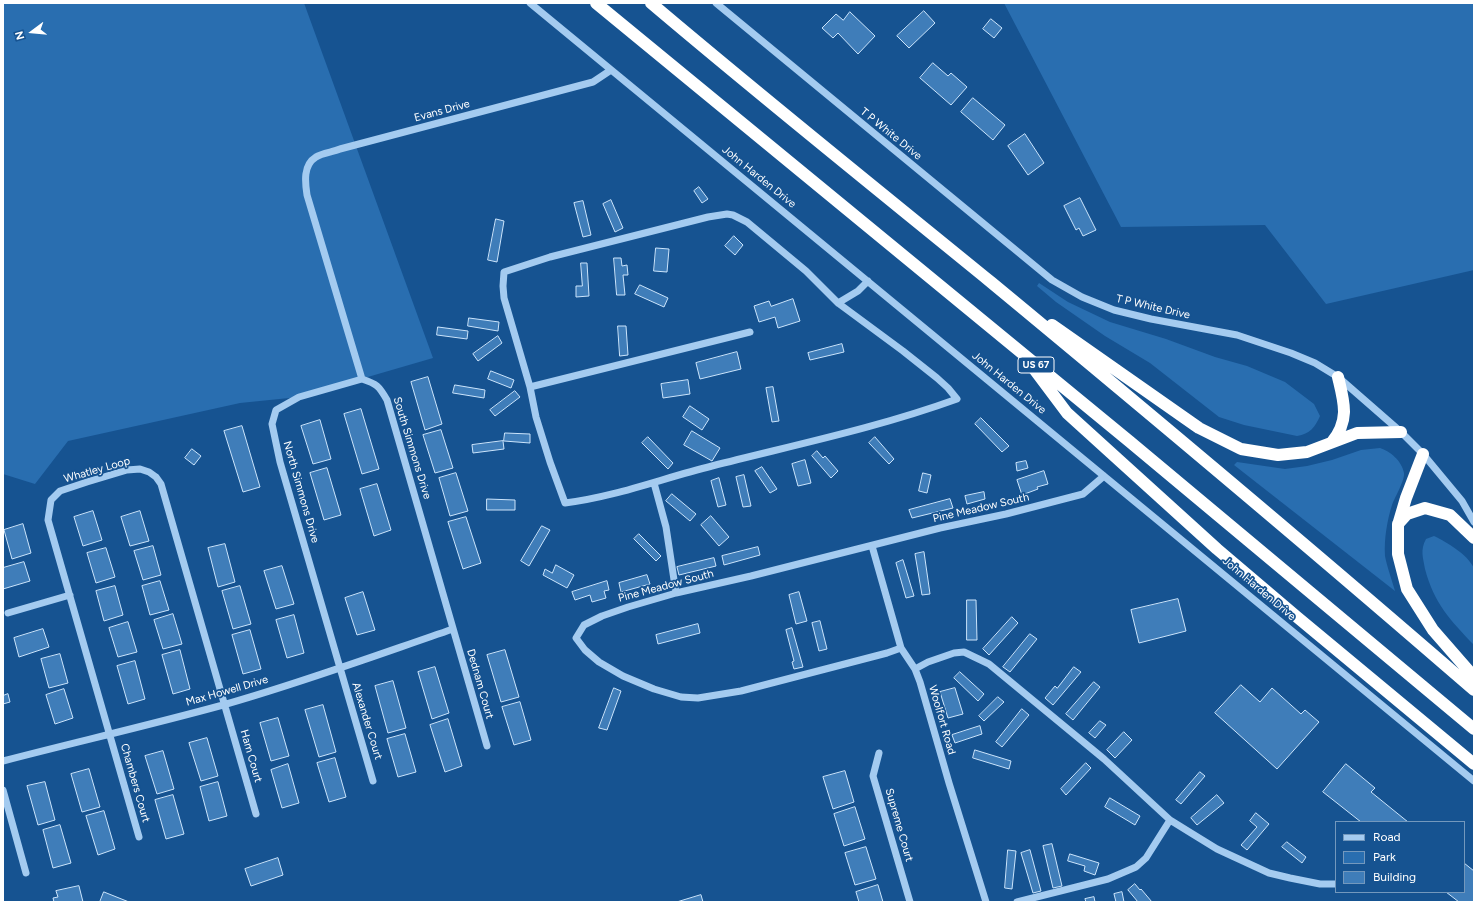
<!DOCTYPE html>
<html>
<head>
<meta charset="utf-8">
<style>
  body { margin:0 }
  #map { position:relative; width:1477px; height:905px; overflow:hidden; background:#165391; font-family:Figtree,sans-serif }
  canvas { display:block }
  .frame { position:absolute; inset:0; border:4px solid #fff; pointer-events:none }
  .legend { position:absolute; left:1335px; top:821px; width:130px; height:72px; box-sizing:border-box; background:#165391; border:1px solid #7398bd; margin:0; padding:5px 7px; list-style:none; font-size:12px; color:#fff }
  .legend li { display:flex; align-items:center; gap:8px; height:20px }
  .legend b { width:20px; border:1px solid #7398bd }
  .north { position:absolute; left:12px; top:12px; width:40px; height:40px; -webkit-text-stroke:3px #165391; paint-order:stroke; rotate:254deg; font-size:11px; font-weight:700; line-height:16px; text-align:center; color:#fff }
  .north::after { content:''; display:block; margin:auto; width:14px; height:18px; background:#fff; clip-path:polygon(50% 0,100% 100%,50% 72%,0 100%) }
</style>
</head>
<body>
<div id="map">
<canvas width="1477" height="905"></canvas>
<div class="frame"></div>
<ul class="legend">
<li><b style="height:5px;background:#a4cbf0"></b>Road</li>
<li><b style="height:11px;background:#296eb0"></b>Park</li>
<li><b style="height:11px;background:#3f7db9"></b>Building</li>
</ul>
<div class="north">N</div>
</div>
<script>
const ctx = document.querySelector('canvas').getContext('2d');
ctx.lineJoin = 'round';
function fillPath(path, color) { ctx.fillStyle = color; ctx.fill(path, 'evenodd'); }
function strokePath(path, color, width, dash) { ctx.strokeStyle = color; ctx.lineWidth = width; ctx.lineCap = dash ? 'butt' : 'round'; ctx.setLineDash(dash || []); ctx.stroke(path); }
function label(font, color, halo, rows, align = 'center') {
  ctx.font = font + ' Figtree,sans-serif'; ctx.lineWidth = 3.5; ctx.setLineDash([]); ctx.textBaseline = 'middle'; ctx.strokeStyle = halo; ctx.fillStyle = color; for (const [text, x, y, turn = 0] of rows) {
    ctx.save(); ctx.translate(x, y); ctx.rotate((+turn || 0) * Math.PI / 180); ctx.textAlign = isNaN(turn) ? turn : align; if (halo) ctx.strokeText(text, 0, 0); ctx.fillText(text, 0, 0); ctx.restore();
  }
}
const green = new Path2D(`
  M 3,3 L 304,3 L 433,358 L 299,397 L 240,403 L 68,441 L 35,484 L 3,474 Z
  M 1004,3 L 1474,3 L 1474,270 L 1326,304 L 1265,225 L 1121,227 Z
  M 1039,283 L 1068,302 L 1110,322 L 1166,339 L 1215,357 L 1247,366 L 1285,382 L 1314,404 L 1320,416 C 1315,427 1310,434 1297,436 L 1244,425 L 1219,417 L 1150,363 L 1105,336 L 1056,302 L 1037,286 Z
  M 1380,448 C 1390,451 1402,461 1404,473 C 1405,480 1395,497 1392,505 C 1387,521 1384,539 1385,556 C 1387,567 1392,580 1395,591 L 1234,465 L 1237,462 L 1285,469 L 1307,466 L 1332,460 L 1361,450 Z
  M 1434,536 C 1448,543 1467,554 1474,568 L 1474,645 C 1450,620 1434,603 1425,569 C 1423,557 1420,550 1426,539 Z`);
const building = new Path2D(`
  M 924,11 L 935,23 L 909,48 L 897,36 Z
  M 850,12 L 875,36 L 858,54 L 838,33 L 833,38 L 822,28 L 836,14 L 843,20 Z
  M 991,19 L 1002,28 L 994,38 L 983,29 Z
  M 933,63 L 948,76 L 951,73 L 967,87 L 951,105 L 920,78 Z
  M 973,98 L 1005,125 L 993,140 L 961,112 Z
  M 1025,134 L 1044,163 L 1028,175 L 1008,146 Z
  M 699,187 L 708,199 L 702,203 L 694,191 Z
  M 1080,198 L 1096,230 L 1083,236 L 1079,228 L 1076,230 L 1064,206 Z
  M 611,200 L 623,228 L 615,232 L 603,204 Z
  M 583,201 L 591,235 L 583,237 L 574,203 Z
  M 496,219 L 504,221 L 497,262 L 488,260 Z
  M 734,236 L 743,245 L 735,255 L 725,246 Z
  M 656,248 L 669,249 L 667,272 L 654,271 Z
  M 614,258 L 621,258 L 622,266 L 627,265 L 628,275 L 623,275 L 625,295 L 617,295 Z
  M 581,263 L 587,263 L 589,296 L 576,297 L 576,286 L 582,286 Z
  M 640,285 L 668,298 L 664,307 L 635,294 Z
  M 793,299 L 800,321 L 778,328 L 775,317 L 759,322 L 754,306 L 769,301 L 771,306 Z
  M 469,318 L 499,322 L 498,331 L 468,326 Z
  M 618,326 L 626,326 L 628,355 L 620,356 Z
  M 438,327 L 468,331 L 467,339 L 437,335 Z
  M 498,336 L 502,343 L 478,361 L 473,354 Z
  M 842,344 L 844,352 L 810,360 L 808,353 Z
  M 737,352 L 741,369 L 700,379 L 696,363 Z
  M 491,371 L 514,380 L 511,388 L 488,379 Z
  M 428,377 L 442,424 L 425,430 L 411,382 Z
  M 688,380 L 690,394 L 663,398 L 661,384 Z
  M 455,385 L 485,390 L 484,398 L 453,393 Z
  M 773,387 L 779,421 L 772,422 L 766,388 Z
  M 515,391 L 520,397 L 495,416 L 490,410 Z
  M 690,406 L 709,419 L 702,430 L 683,417 Z
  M 361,409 L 379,469 L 362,474 L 344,414 Z
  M 981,418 L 1009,446 L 1002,452 L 975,424 Z
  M 320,420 L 331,459 L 313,464 L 301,426 Z
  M 242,426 L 260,487 L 243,492 L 224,431 Z
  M 441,430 L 453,468 L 435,473 L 423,435 Z
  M 692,431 L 720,448 L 712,461 L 684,445 Z
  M 505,433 L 530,434 L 530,443 L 504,441 Z
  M 648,437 L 673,463 L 668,469 L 642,443 Z
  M 875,437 L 894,459 L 889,464 L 869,443 Z
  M 503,441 L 504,449 L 473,453 L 472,445 Z
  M 192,449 L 201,456 L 194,465 L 185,458 Z
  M 817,451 L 823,458 L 825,456 L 838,471 L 831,478 L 812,456 Z
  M 805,460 L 811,483 L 798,486 L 792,464 Z
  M 1026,461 L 1028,468 L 1017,471 L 1016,463 Z
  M 762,467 L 777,489 L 770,493 L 755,471 Z
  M 327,468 L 341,515 L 324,520 L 310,473 Z
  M 1044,471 L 1048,484 L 1037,487 L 1038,489 L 1022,495 L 1017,480 Z
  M 456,473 L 468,511 L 450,516 L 439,478 Z
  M 923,473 L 931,475 L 927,493 L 919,491 Z
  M 744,475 L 751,506 L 743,507 L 736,477 Z
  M 719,478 L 726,505 L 718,507 L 711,481 Z
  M 377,484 L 391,530 L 374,536 L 360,489 Z
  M 984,492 L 985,499 L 967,504 L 965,496 Z
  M 672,494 L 696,514 L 690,521 L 666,501 Z
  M 487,499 L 515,500 L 515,510 L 487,510 Z
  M 950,499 L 953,508 L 912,518 L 909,510 Z
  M 93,511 L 102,540 L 83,546 L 74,517 Z
  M 140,511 L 149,541 L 130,546 L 121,517 Z
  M 711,516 L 729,537 L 719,546 L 701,525 Z
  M 466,517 L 481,563 L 463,569 L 448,522 Z
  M 23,524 L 31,553 L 12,559 L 4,530 Z
  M 542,526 L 550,530 L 529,566 L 521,561 Z
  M 639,534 L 661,556 L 656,561 L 634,539 Z
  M 225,544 L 235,582 L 218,587 L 208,548 Z
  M 153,546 L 161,575 L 143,580 L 134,551 Z
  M 758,547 L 760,555 L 724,565 L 722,556 Z
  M 106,548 L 115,577 L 96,583 L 87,553 Z
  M 924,552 L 930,594 L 922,595 L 915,554 Z
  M 714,558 L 716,566 L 679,575 L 677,567 Z
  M 903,560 L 914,596 L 906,598 L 896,563 Z
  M 24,562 L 30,581 L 3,589 L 3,568 Z
  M 556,565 L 574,575 L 567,588 L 543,575 L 545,569 L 552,573 Z
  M 282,566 L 294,604 L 276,609 L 264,571 Z
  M 647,575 L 650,584 L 621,592 L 619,583 Z
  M 160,581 L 169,610 L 150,615 L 142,586 Z
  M 607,581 L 609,590 L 604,591 L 606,598 L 592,602 L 590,595 L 575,600 L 572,592 Z
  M 115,586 L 123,615 L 104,621 L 96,591 Z
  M 240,586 L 251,624 L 233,629 L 222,591 Z
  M 363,592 L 375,630 L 357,635 L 345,598 Z
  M 799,592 L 807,621 L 796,624 L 789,595 Z
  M 1178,599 L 1186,631 L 1139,643 L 1131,610 Z
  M 967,600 L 976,600 L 977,640 L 967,640 Z
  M 173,614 L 182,644 L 163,649 L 154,620 Z
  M 294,615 L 304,653 L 287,658 L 276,620 Z
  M 1012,617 L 1018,623 L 989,655 L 983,649 Z
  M 820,621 L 827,649 L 819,651 L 812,623 Z
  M 128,622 L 137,652 L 118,657 L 109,628 Z
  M 698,624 L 700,633 L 658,644 L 656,635 Z
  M 792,628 L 803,667 L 794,669 L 792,662 L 794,661 L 786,630 Z
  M 43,629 L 49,647 L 19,657 L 14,638 Z
  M 250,630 L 261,669 L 243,674 L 232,635 Z
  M 1030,634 L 1037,639 L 1010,672 L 1003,667 Z
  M 180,650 L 190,689 L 173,694 L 162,655 Z
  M 505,650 L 519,697 L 501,702 L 487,655 Z
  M 60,654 L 68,683 L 49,688 L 41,659 Z
  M 135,661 L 145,699 L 128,704 L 117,666 Z
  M 435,667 L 449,713 L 432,719 L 418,672 Z
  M 1074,667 L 1081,672 L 1053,705 L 1045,698 L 1055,686 L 1057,688 Z
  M 960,672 L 984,694 L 978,701 L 954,678 Z
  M 393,681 L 406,728 L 388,733 L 375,686 Z
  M 1094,682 L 1100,687 L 1073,720 L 1066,714 Z
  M 1241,685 L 1260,702 L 1272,688 L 1301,714 L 1305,710 L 1319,722 L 1277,769 L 1215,713 Z
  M 614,688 L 621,691 L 607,730 L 599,728 Z
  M 955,688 L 963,714 L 948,718 L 940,692 Z
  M 64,689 L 73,718 L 55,724 L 46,695 Z
  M 8,694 L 10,702 L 3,704 L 3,696 Z
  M 998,697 L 1004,702 L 984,721 L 979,716 Z
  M 520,702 L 531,740 L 514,745 L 502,707 Z
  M 323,705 L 336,752 L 319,757 L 305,710 Z
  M 1022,709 L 1029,715 L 1002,747 L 996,742 Z
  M 278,718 L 289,756 L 271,761 L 260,723 Z
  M 448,719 L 462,766 L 445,772 L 430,725 Z
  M 1100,721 L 1106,725 L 1095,738 L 1089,733 Z
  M 980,726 L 982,734 L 955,743 L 952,735 Z
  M 1124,732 L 1132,740 L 1115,758 L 1107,750 Z
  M 405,734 L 416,772 L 398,777 L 387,739 Z
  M 207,738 L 218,776 L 201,781 L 189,743 Z
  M 975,750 L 1011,761 L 1009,769 L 973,758 Z
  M 163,751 L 174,789 L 157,794 L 145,756 Z
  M 335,758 L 346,797 L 329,802 L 317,763 Z
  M 1086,763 L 1091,768 L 1066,795 L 1061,789 Z
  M 288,764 L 299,803 L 282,808 L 271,770 Z
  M 1346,764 L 1375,788 L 1371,792 L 1408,822 L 1361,822 L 1323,792 Z
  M 89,769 L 100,807 L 82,812 L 71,774 Z
  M 845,771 L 854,802 L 833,809 L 823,777 Z
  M 1200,772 L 1205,776 L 1181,804 L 1176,800 Z
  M 45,782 L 55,820 L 38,825 L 27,786 Z
  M 218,782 L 227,816 L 209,821 L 200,787 Z
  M 173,795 L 184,834 L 166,839 L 155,800 Z
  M 1217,795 L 1224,803 L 1197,825 L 1191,818 Z
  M 1110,798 L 1140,816 L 1135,825 L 1105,807 Z
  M 855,807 L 865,839 L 844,846 L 834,814 Z
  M 104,811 L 115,849 L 98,855 L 86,816 Z
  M 1256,813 L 1269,824 L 1247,850 L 1241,845 L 1257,827 L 1250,821 Z
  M 60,825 L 71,863 L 53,868 L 43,830 Z
  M 1287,842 L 1306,857 L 1302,863 L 1282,847 Z
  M 1052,844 L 1062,886 L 1053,888 L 1043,846 Z
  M 866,847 L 876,879 L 855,885 L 845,853 Z
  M 1008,850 L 1016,851 L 1012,889 L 1005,888 Z
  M 1030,850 L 1041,891 L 1033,893 L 1021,853 Z
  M 1070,854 L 1099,863 L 1095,875 L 1084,871 L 1085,866 L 1068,861 Z
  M 278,858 L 283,875 L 251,886 L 245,869 Z
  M 1464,863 L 1474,871 L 1474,902 L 1459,902 L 1446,892 L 1464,892 Z
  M 1135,884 L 1140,890 L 1141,889 L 1152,902 L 1138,902 L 1128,890 Z
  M 878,885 L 883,902 L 859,902 L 856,892 Z
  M 79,886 L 83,902 L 54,902 L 53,898 L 58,897 L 56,891 Z
  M 104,892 L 129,902 L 100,902 Z
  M 1122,892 L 1124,902 L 1116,902 L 1114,894 Z
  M 701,895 L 703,902 L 677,902 Z
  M 1094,897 L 1095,902 L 1086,902 L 1085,899 Z`);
const minor = new Path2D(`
  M 530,3 L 1474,781
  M 716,3 L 1052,280 L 1082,297 L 1114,310 L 1151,319 L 1237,335 L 1291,353 L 1315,363 L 1338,377 L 1401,432 L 1423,454 L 1462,501 L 1474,522
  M 727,214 L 733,215 L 747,222 L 806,271 L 838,303 L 903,351 L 937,378 L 948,388 L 957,399 C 877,428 794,445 712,466 C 663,478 615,497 565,503 L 550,462 L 536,417 L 530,387 L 504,298 L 503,286 L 504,272 L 550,257 L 708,217 Z
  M 838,303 L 858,291 L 868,281
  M 362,379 L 307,195 C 305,182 303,165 316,157 C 322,153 333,152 340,149 L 593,82 L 611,70
  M 362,379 L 299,397 L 276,410 L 272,424 L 280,462 L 373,781
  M 362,379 C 377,384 379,386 387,400 L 487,746
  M 530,387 L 750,332
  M 654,483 L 666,527 L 676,593
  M 872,546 L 901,648 L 915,669 L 920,682 L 949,783 L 986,902
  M 8,613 L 70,595
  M 901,648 L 887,653 L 741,691 L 698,698 L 681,697 L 654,689 L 623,676 L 599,662 L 585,650 L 576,638 L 584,625 L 602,616 L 628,607 L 676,593 L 751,576 L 940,528 L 1006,514 L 1083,494 L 1104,476
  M 915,669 L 928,662 L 954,653 L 964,652 L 989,664 L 1104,759 L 1170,820 L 1191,833 L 1217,849 L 1269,873 L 1290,878 L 1320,884 L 1335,884
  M 879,753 L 873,776 L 910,902
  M 3,761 C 76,742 150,725 223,705 C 301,683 377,655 453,629
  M 3,790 L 26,873
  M 139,837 L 48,520 L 51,500 L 60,491 L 87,482 L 127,470 L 140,469 L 149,472 L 156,477 L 161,484 L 256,814
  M 1017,902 L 1108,879 L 1136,867 L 1146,858 L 1170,820`);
const highway = new Path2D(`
  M 596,3 L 1129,441 L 1474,729
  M 651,3 C 763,98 878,190 992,283 C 1154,417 1315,552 1474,690
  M 1052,325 L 1199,428 L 1241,449 L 1278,455 L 1307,452 L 1357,433 L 1401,432
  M 1034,369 L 1067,413 L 1121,462 L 1217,549 L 1297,617 L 1474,764
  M 1332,442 C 1350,420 1344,402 1338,377
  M 1423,454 L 1406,498 L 1398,525 L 1398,554 L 1407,589 L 1433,630 L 1474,677
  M 1398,524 L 1407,514 L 1425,508 L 1450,515 L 1474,538`);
const shields = [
  [1036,365,36]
];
const shieldNames = [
  ["US 67",1036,365]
];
const streetNames = [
  ["Evans Drive",442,111,-15],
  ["T P White Drive",891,134,39],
  ["John Harden Drive",759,177,39],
  ["T P White Drive",1153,307,13],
  ["John Harden Drive",1009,383,39],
  ["South Simmons Drive",412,448,73],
  ["Whatley Loop",97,470,-16],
  ["North Simmons Drive",301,492,74],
  ["Pine Meadow South",981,508,-13],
  ["Pine Meadow South",666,586,-15],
  ["John Harden Drive",1259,589,40],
  ["Dednam Court",480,684,74],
  ["Max Howell Drive",227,691,-16],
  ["Woolfort Road",942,720,74],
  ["Alexander Court",367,721,73],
  ["Ham Court",251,756,74],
  ["Chambers Court",135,783,74],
  ["Supreme Court",899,825,74]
];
fillPath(green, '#296eb0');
fillPath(building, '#3f7db9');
strokePath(building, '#cbe4fb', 1);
strokePath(minor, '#a4cbf0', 7);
strokePath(highway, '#fff', 12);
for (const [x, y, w] of shields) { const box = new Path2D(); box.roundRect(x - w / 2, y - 8, w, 16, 3); ctx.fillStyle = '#165391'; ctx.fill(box); strokePath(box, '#fff', 1); }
label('bold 10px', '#fff', null, shieldNames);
label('11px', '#fff', '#165391', streetNames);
</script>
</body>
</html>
